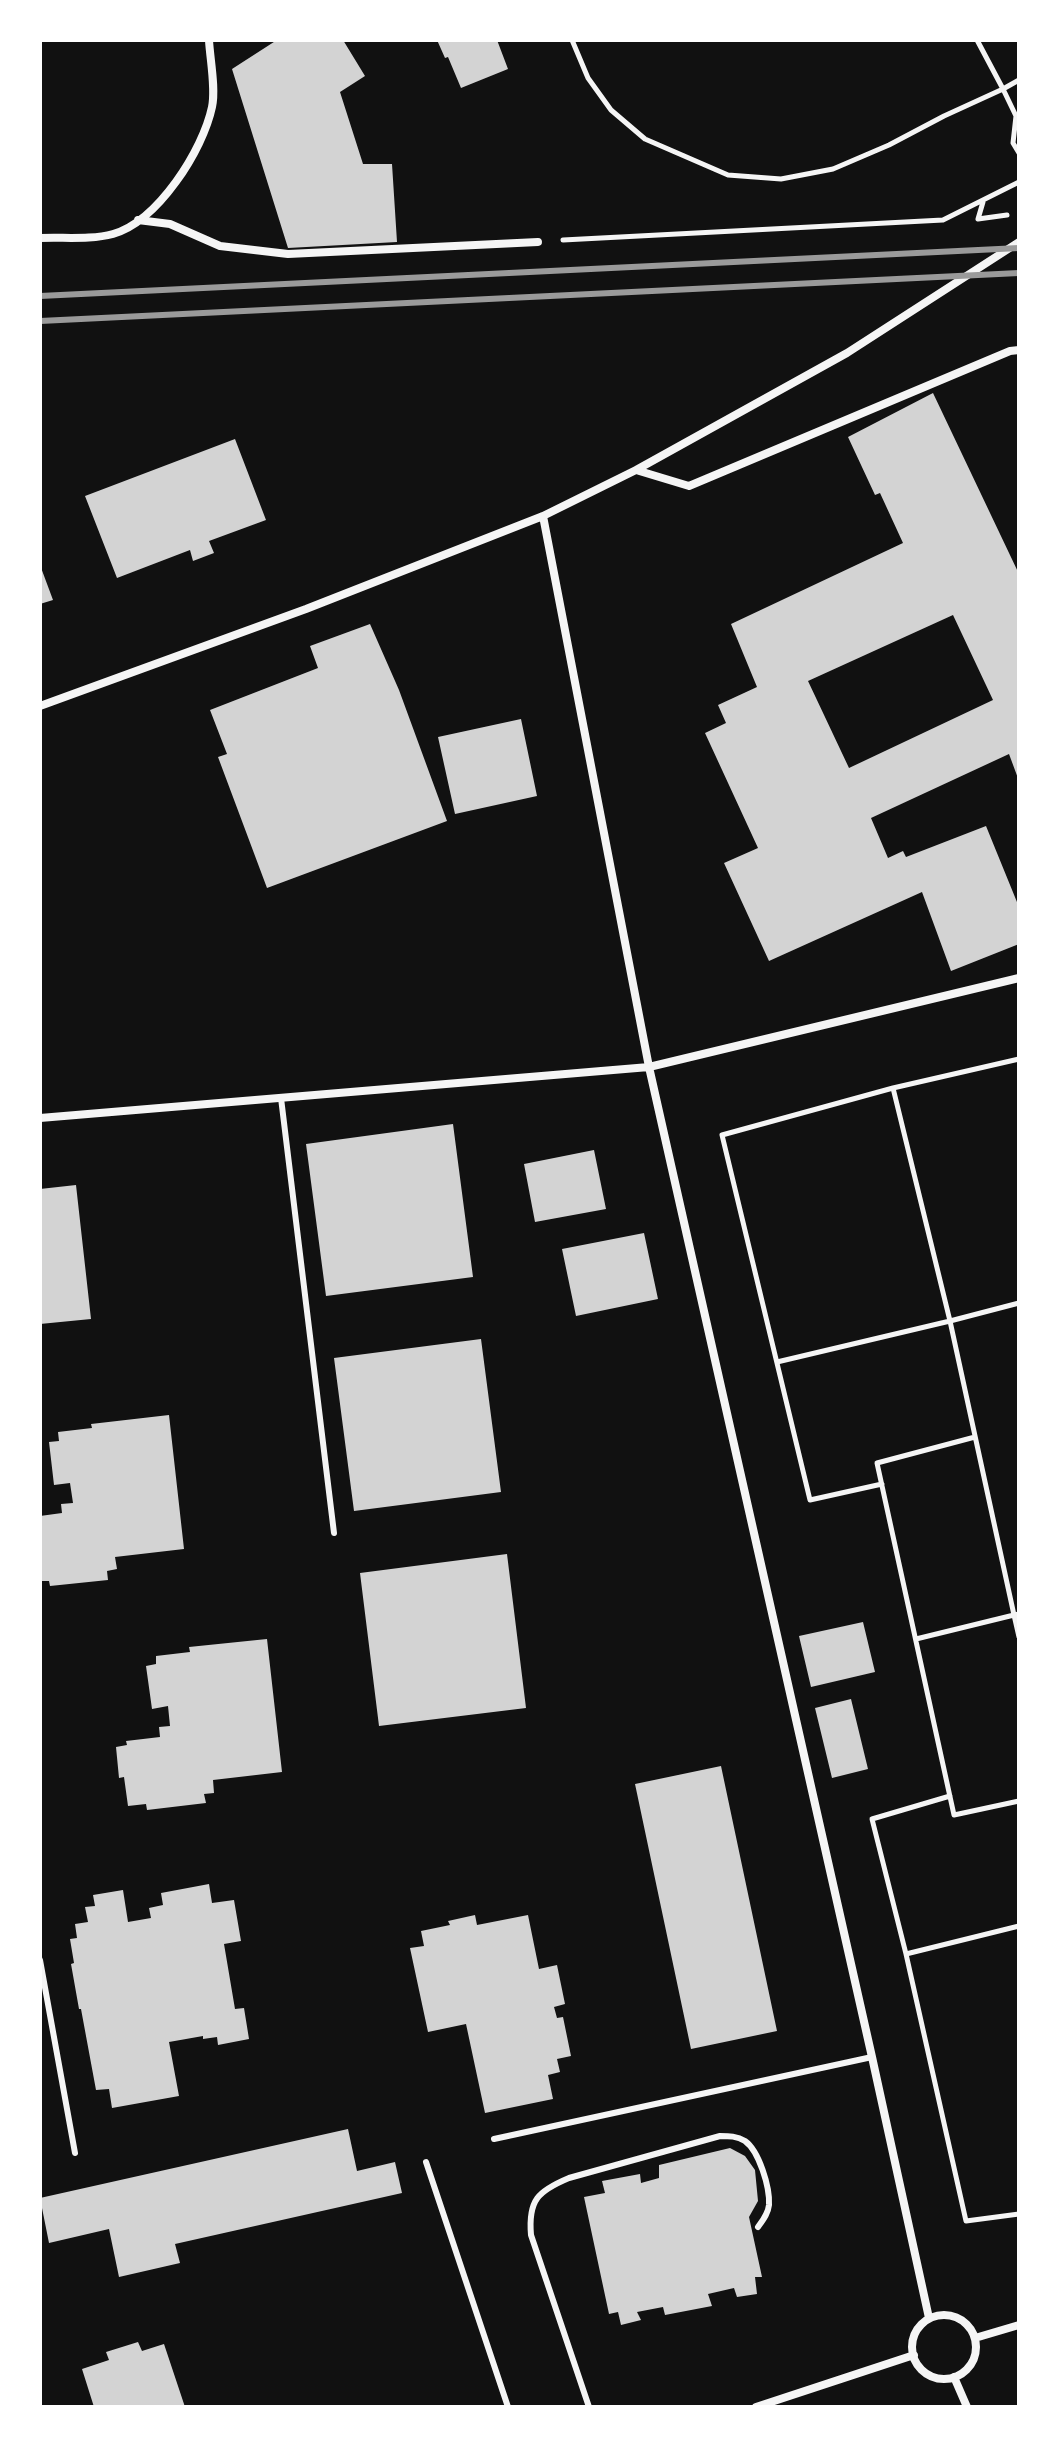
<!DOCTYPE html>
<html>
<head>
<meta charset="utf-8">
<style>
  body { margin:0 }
  #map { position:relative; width:1059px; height:2447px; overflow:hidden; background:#111; font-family:Karla,sans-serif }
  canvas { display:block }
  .frame { position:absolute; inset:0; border:42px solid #fff; pointer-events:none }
</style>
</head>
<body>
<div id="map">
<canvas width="1059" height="2447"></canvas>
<div class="frame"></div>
</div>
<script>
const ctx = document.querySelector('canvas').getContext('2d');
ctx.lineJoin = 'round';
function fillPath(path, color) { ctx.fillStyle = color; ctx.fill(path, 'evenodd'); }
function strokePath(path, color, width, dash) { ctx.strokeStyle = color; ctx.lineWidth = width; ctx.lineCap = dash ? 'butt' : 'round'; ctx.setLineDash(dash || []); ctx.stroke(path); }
const building = new Path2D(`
  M 277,40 L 343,40 L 365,76 L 340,92 L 363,164 L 392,164 L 397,242 L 288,248 L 232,69 Z
  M 437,40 L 497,40 L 508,69 L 461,88 L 448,57 L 445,58 Z
  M 933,393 L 1019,574 L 1019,781 L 1009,754 L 871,818 L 888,858 L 903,851 L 906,857 L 986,826 L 1019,907 L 1019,944 L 951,971 L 922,892 L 769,961 L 724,863 L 758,848 L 705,733 L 726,723 L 718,705 L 757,687 L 731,624 L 903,543 L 880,493 L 875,495 L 848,437 ZM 953,615 L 993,700 L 849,768 L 808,681 Z
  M 235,439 L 266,520 L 209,541 L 214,553 L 193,561 L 190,550 L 117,578 L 85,496 Z
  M 40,565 L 53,600 L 40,604 Z
  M 370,624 L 399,690 L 447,821 L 267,888 L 218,757 L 227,754 L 210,710 L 318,668 L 310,646 Z
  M 521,719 L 537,796 L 455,814 L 438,737 Z
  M 453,1124 L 473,1277 L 326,1296 L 306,1144 Z
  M 594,1150 L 606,1209 L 535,1222 L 524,1164 Z
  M 76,1185 L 91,1319 L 40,1324 L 40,1189 Z
  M 644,1233 L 658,1299 L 576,1316 L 562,1249 Z
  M 481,1339 L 501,1492 L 354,1511 L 334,1358 Z
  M 169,1415 L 184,1549 L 115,1557 L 117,1569 L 107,1571 L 108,1580 L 50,1586 L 49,1581 L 40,1581 L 40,1516 L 62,1513 L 61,1504 L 73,1503 L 70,1483 L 54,1485 L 49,1442 L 59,1441 L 58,1432 L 92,1428 L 91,1424 Z
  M 507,1554 L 526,1708 L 379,1726 L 360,1573 Z
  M 863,1622 L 875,1672 L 811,1687 L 799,1636 Z
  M 267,1639 L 282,1772 L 213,1780 L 214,1793 L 204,1794 L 206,1803 L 147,1810 L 146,1804 L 128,1806 L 124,1777 L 119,1778 L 116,1747 L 127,1745 L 126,1741 L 160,1737 L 159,1727 L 170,1726 L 168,1706 L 152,1709 L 146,1666 L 156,1664 L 156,1656 L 190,1652 L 189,1647 Z
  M 851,1699 L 868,1769 L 832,1778 L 815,1708 Z
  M 721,1766 L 777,2031 L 691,2049 L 635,1784 Z
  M 209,1884 L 212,1903 L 234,1900 L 241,1941 L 224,1944 L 235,2009 L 244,2008 L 249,2039 L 218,2045 L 217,2037 L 203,2039 L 203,2036 L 169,2042 L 179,2096 L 112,2108 L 109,2089 L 96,2090 L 81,2009 L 79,2009 L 71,1964 L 74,1963 L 70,1939 L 77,1938 L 75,1924 L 88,1922 L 85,1907 L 95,1906 L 93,1895 L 123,1890 L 128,1922 L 151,1918 L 149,1908 L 163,1905 L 161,1893 Z
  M 475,1915 L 477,1925 L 528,1915 L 539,1969 L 557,1965 L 565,2004 L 554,2007 L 557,2018 L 563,2017 L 571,2056 L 557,2059 L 560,2072 L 548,2075 L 553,2099 L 485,2113 L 466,2024 L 428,2032 L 410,1948 L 424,1946 L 421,1931 L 450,1925 L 448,1921 Z
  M 348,2129 L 357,2171 L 395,2162 L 402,2193 L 175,2244 L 180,2263 L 119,2277 L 109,2229 L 49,2243 L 40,2198 Z
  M 730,2148 L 745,2156 L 755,2170 L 758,2201 L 749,2217 L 762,2277 L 755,2277 L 757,2294 L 737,2297 L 734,2288 L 708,2294 L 712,2306 L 665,2315 L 663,2307 L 637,2312 L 641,2320 L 621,2325 L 618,2312 L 609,2314 L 584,2197 L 605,2193 L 602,2181 L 640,2174 L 641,2183 L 659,2178 L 659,2165 Z
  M 138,2342 L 142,2351 L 164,2344 L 185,2407 L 94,2407 L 82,2369 L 109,2360 L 106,2352 Z`);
const path = new Path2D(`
  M 572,40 L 588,78 L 611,110 L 645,139 L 728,175 L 781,179 L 833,169 L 889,145 L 944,116 L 1003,89 L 1016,116 L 1013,143 L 1019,153
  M 977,40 L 1003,89 L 1019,80
  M 983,202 L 978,219 L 1007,215
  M 563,240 L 943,220 L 1019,182
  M 1019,1059 L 893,1088 L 950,1321 L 1019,1303
  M 777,1362 L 950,1321 L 1014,1615 L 1019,1614
  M 975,1437 L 877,1463 L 954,1815 L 1019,1801
  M 882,1484 L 810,1500 L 722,1135 L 893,1088
  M 916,1639 L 1014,1615 L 1019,1637
  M 950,1796 L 872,1819 L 906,1954 L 966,2221 L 1019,2214
  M 906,1954 L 1019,1926`);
const service = new Path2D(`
  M 281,1098 L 334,1533
  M 40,1960 L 75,2153
  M 494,2139 L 872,2057
  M 426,2162 L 508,2407
  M 589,2407 L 531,2235 C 528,2200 538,2191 569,2178 L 720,2136 C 729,2136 737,2136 745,2141 C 759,2151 770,2187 769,2205 C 768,2214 763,2220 758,2227`);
const minor = new Path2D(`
  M 138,220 L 170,224 L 220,246 L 288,254 L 538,242
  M 40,238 C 64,237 91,240 113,234 C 158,221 203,150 212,107 C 216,89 210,59 209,40
  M 636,470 L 689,486 L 1010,351 L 1019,350
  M 543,516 L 649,1067 L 872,2057 L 929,2318
  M 40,706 L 306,609 L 543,516 L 636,470 L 847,353 L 1019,242
  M 40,1118 L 649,1067 L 1019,978
  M912 2347a32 32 0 1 1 64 0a32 32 0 1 1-64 0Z
  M 975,2338 L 1019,2325
  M 954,2377 L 967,2407
  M 756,2407 L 914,2355`);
const rail = new Path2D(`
  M 40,296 L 1019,248
  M 40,321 L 1019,273`);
fillPath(building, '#d3d3d3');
strokePath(path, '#f5f5f5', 5);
strokePath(service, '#f5f5f5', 6);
strokePath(minor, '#f5f5f5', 8);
strokePath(rail, '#9a9a9a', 6);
</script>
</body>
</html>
